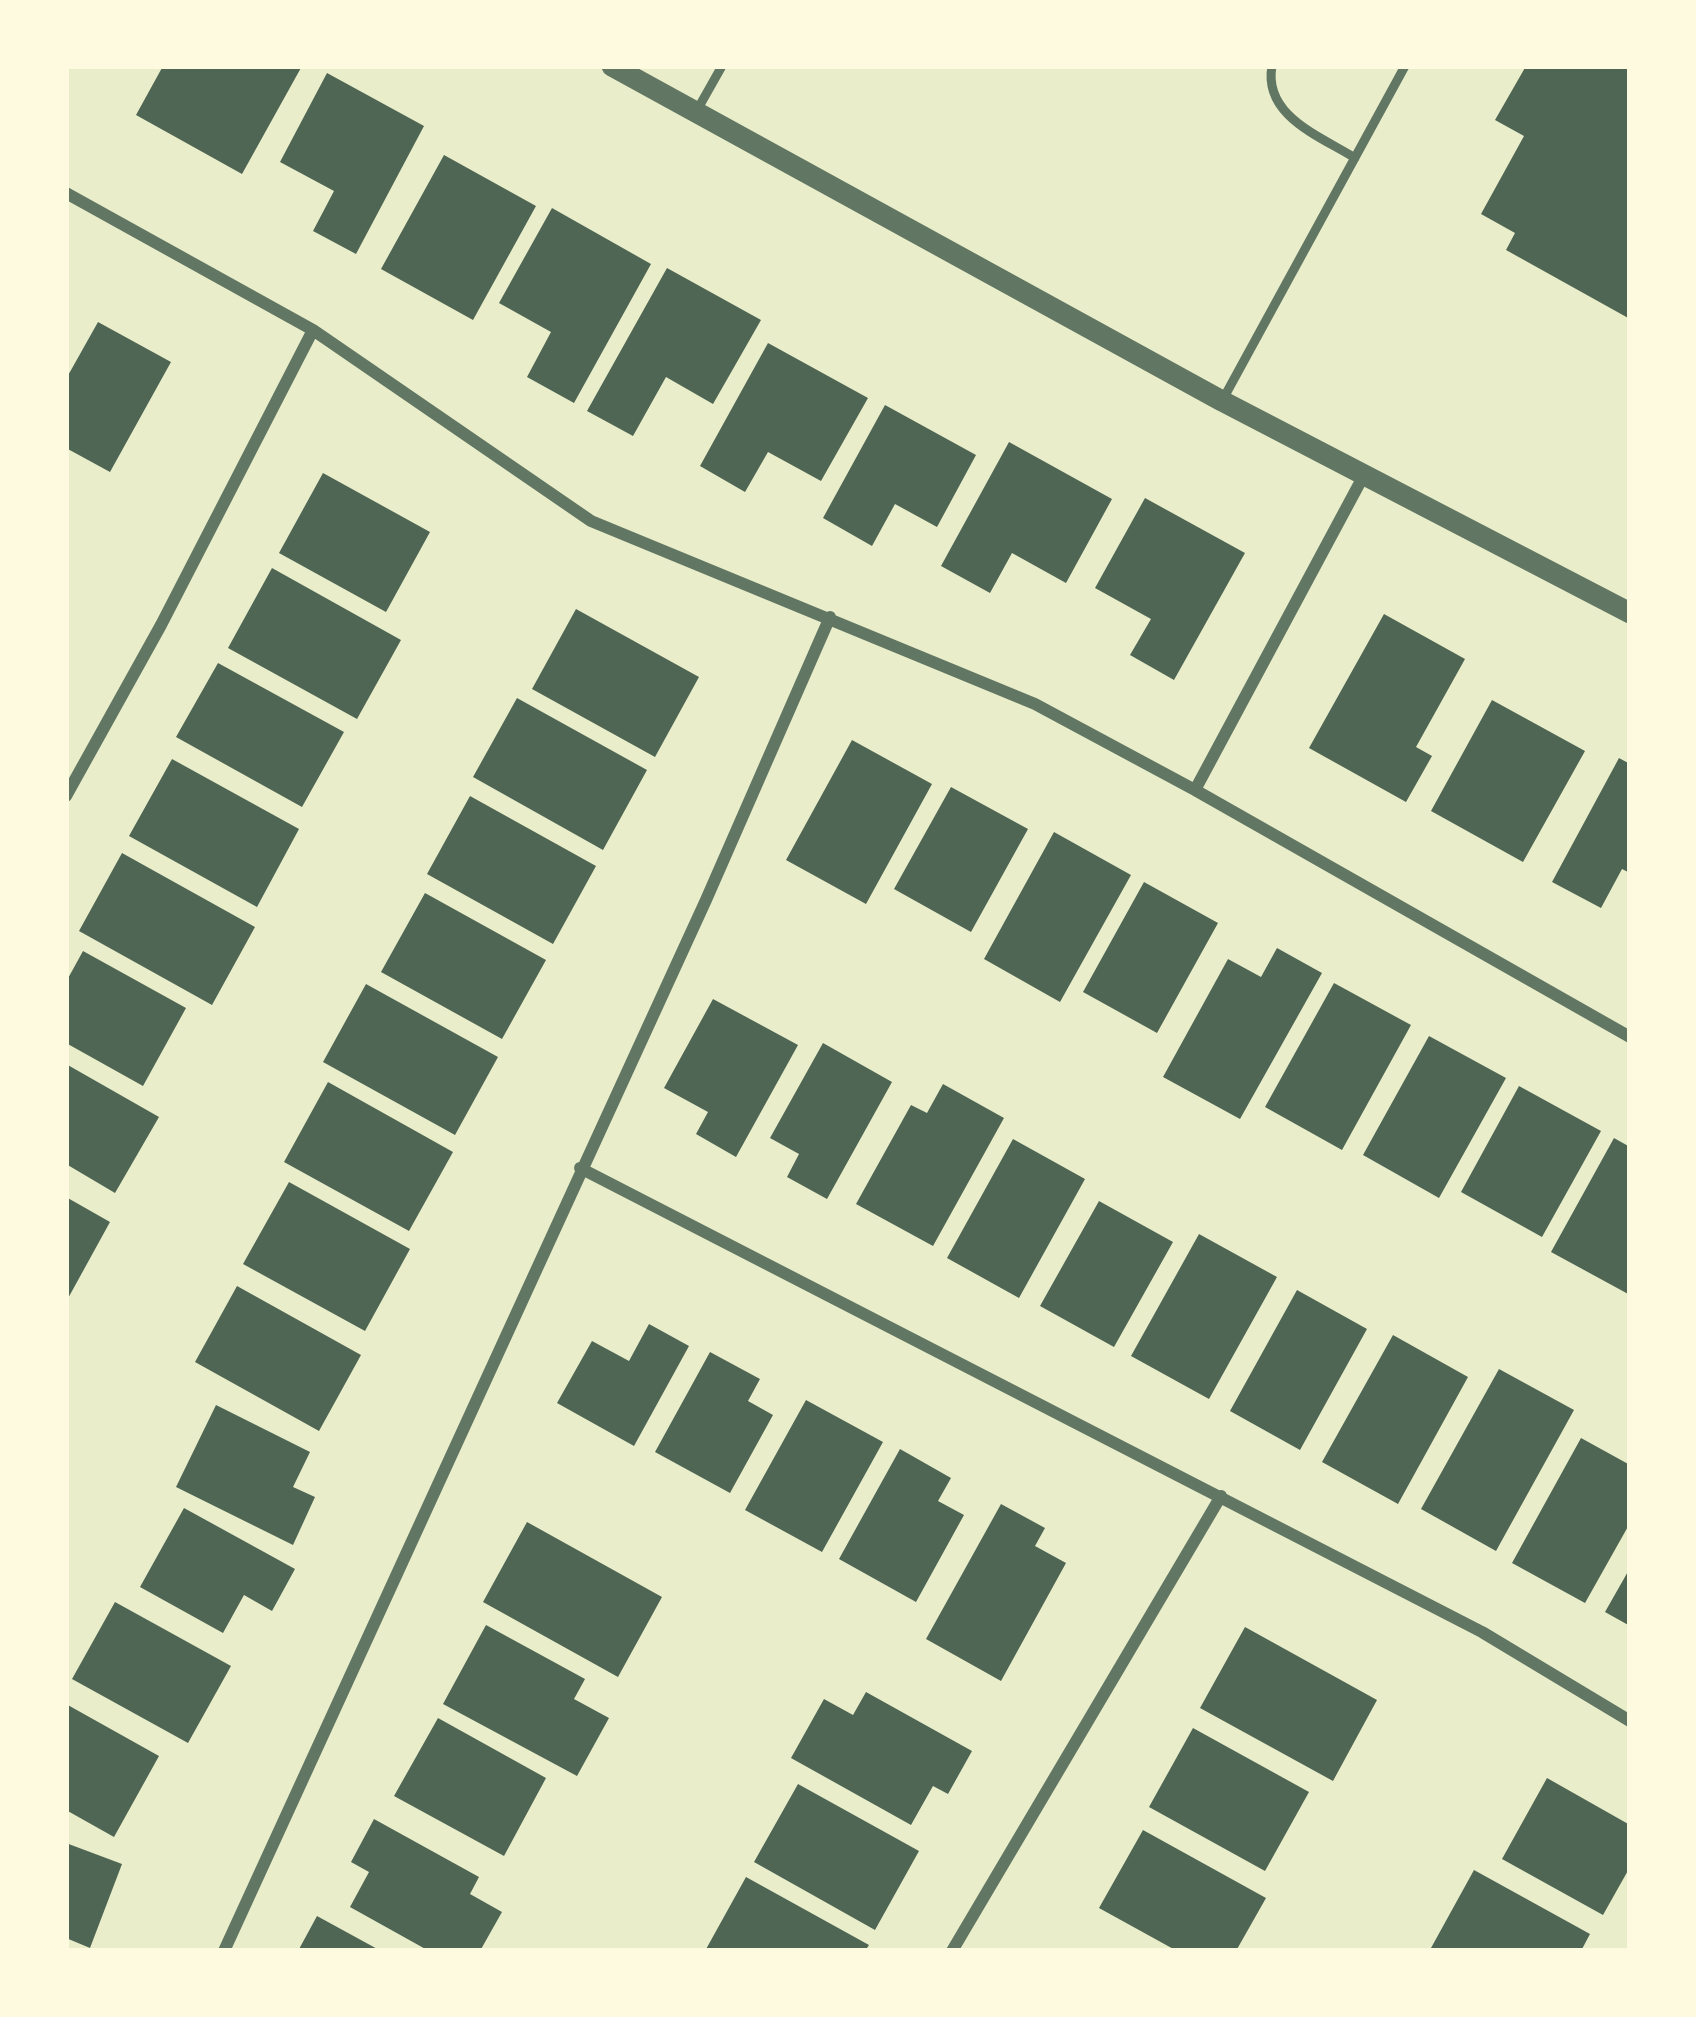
<!DOCTYPE html>
<html>
<head>
<meta charset="utf-8">
<style>
  body { margin:0 }
  #map { position:relative; width:1696px; height:2017px; overflow:hidden; background:#e9edc9; font-family:Overpass,sans-serif }
  canvas { display:block }
  .frame { position:absolute; inset:0; border:69px solid #fefae0; pointer-events:none }
</style>
</head>
<body>
<div id="map">
<canvas width="1696" height="2017"></canvas>
<div class="frame"></div>
</div>
<script>
const ctx = document.querySelector('canvas').getContext('2d');
ctx.lineJoin = 'round';
function fillPath(path, color) { ctx.fillStyle = color; ctx.fill(path, 'evenodd'); }
function strokePath(path, color, width, dash) { ctx.strokeStyle = color; ctx.lineWidth = width; ctx.lineCap = dash ? 'butt' : 'round'; ctx.setLineDash(dash || []); ctx.stroke(path); }
const building = new Path2D(`
  M 163,66 L 302,66 L 242,174 L 136,115 Z
  M 1526,66 L 1630,66 L 1630,319 L 1506,250 L 1515,233 L 1481,214 L 1524,136 L 1495,120 Z
  M 327,73 L 424,126 L 356,254 L 313,231 L 334,191 L 280,162 Z
  M 444,155 L 536,206 L 473,320 L 381,269 Z
  M 552,208 L 651,264 L 574,403 L 527,377 L 551,332 L 499,303 Z
  M 667,268 L 761,320 L 713,404 L 666,377 L 633,436 L 587,411 Z
  M 98,322 L 171,362 L 110,472 L 66,448 L 66,379 Z
  M 768,343 L 868,398 L 821,481 L 768,452 L 745,492 L 700,466 Z
  M 885,405 L 976,455 L 937,527 L 895,504 L 872,546 L 823,518 Z
  M 1009,442 L 1112,499 L 1066,583 L 1012,553 L 990,593 L 941,566 Z
  M 323,473 L 430,532 L 386,612 L 279,553 Z
  M 1145,498 L 1245,553 L 1174,680 L 1130,655 L 1151,619 L 1095,588 Z
  M 272,568 L 401,640 L 357,719 L 228,648 Z
  M 576,609 L 699,677 L 655,757 L 532,689 Z
  M 1384,614 L 1465,659 L 1416,747 L 1432,756 L 1406,802 L 1309,748 Z
  M 218,663 L 344,732 L 302,807 L 176,737 Z
  M 517,698 L 647,770 L 603,850 L 473,777 Z
  M 1492,700 L 1585,751 L 1523,862 L 1431,811 Z
  M 852,740 L 932,784 L 866,904 L 786,860 Z
  M 1619,758 L 1630,764 L 1630,873 L 1622,869 L 1601,908 L 1552,882 Z
  M 172,759 L 299,829 L 257,907 L 129,836 Z
  M 951,787 L 1028,829 L 971,932 L 894,889 Z
  M 470,796 L 596,866 L 553,944 L 427,874 Z
  M 1054,832 L 1131,875 L 1060,1002 L 984,959 Z
  M 122,853 L 255,927 L 212,1005 L 79,931 Z
  M 1144,882 L 1218,923 L 1157,1033 L 1083,992 Z
  M 425,893 L 546,960 L 502,1039 L 381,972 Z
  M 1277,948 L 1322,973 L 1240,1119 L 1163,1077 L 1228,959 L 1261,977 Z
  M 83,951 L 186,1008 L 143,1086 L 66,1043 L 66,982 Z
  M 1334,983 L 1411,1025 L 1342,1150 L 1265,1107 Z
  M 366,984 L 498,1057 L 455,1135 L 323,1062 Z
  M 713,999 L 798,1045 L 736,1157 L 696,1134 L 708,1112 L 664,1088 Z
  M 1429,1036 L 1506,1078 L 1439,1198 L 1363,1155 Z
  M 823,1043 L 892,1082 L 827,1199 L 787,1177 L 799,1154 L 770,1138 Z
  M 66,1064 L 159,1117 L 115,1193 L 66,1164 Z
  M 328,1082 L 453,1152 L 409,1231 L 284,1162 Z
  M 943,1084 L 1004,1118 L 933,1246 L 856,1204 L 911,1105 L 927,1113 Z
  M 1519,1086 L 1601,1131 L 1542,1237 L 1461,1192 Z
  M 1614,1138 L 1630,1147 L 1630,1295 L 1551,1252 Z
  M 1013,1139 L 1085,1179 L 1019,1298 L 947,1258 Z
  M 289,1182 L 410,1249 L 365,1331 L 243,1264 Z
  M 66,1197 L 110,1222 L 66,1302 Z
  M 1099,1201 L 1173,1242 L 1114,1347 L 1040,1306 Z
  M 1199,1234 L 1277,1277 L 1209,1399 L 1131,1356 Z
  M 237,1286 L 361,1355 L 319,1431 L 195,1362 Z
  M 1297,1290 L 1367,1329 L 1300,1450 L 1230,1411 Z
  M 649,1324 L 689,1346 L 634,1446 L 557,1403 L 592,1341 L 629,1361 Z
  M 1393,1335 L 1468,1377 L 1398,1504 L 1322,1462 Z
  M 710,1352 L 760,1379 L 748,1401 L 773,1415 L 730,1493 L 655,1452 Z
  M 1499,1369 L 1574,1410 L 1496,1551 L 1421,1509 Z
  M 806,1400 L 883,1442 L 822,1552 L 745,1510 Z
  M 216,1405 L 310,1452 L 293,1487 L 315,1497 L 293,1545 L 176,1487 Z
  M 1581,1438 L 1630,1465 L 1630,1523 L 1585,1603 L 1512,1563 Z
  M 900,1449 L 951,1478 L 938,1501 L 964,1515 L 916,1602 L 839,1559 Z
  M 1001,1504 L 1045,1528 L 1035,1546 L 1066,1563 L 1001,1681 L 926,1639 Z
  M 184,1508 L 295,1569 L 272,1611 L 244,1595 L 223,1633 L 140,1587 Z
  M 527,1522 L 662,1597 L 618,1677 L 483,1602 Z
  M 1630,1568 L 1630,1626 L 1605,1612 Z
  M 115,1602 L 231,1666 L 188,1743 L 72,1679 Z
  M 486,1625 L 585,1679 L 574,1699 L 609,1718 L 577,1776 L 443,1704 Z
  M 1245,1627 L 1377,1700 L 1333,1781 L 1200,1708 Z
  M 866,1692 L 972,1751 L 948,1794 L 933,1786 L 911,1825 L 791,1758 L 824,1699 L 853,1715 Z
  M 66,1704 L 159,1756 L 114,1837 L 66,1810 Z
  M 438,1718 L 546,1778 L 504,1856 L 394,1796 Z
  M 1193,1728 L 1309,1792 L 1265,1871 L 1149,1807 Z
  M 1547,1778 L 1630,1825 L 1630,1867 L 1603,1915 L 1502,1859 Z
  M 798,1784 L 919,1851 L 875,1930 L 754,1862 Z
  M 374,1819 L 479,1877 L 470,1894 L 502,1912 L 480,1951 L 429,1951 L 350,1907 L 369,1872 L 351,1862 Z
  M 1143,1830 L 1266,1898 L 1236,1951 L 1177,1951 L 1099,1908 Z
  M 66,1843 L 122,1864 L 90,1948 L 66,1938 Z
  M 1474,1870 L 1590,1934 L 1581,1951 L 1437,1951 L 1431,1948 Z
  M 746,1877 L 869,1945 L 865,1951 L 705,1951 Z
  M 317,1916 L 381,1951 L 298,1951 Z`);
const service = new Path2D(`
  M 1272,66 C 1263,116 1320,136 1355,158
  M 696,112 L 722,66
  M 1222,401 L 1405,66`);
const minor = new Path2D(`
  M 66,193 L 313,330 L 591,521 L 1035,704 L 1195,790 L 1630,1037
  M 1195,790 L 1364,475
  M 66,796 L 161,625 L 313,330
  M 580,1168 L 1482,1632 L 1630,1721
  M 224,1951 L 706,900 L 830,617
  M 952,1951 L 1221,1496`);
const tertiary = new Path2D(`
  M 612,66 L 1222,401 L 1630,613`);
fillPath(building, '#4f6655');
strokePath(service, '#617663', 9);
strokePath(minor, '#617663', 12);
strokePath(tertiary, '#617663', 21);
</script>
</body>
</html>
